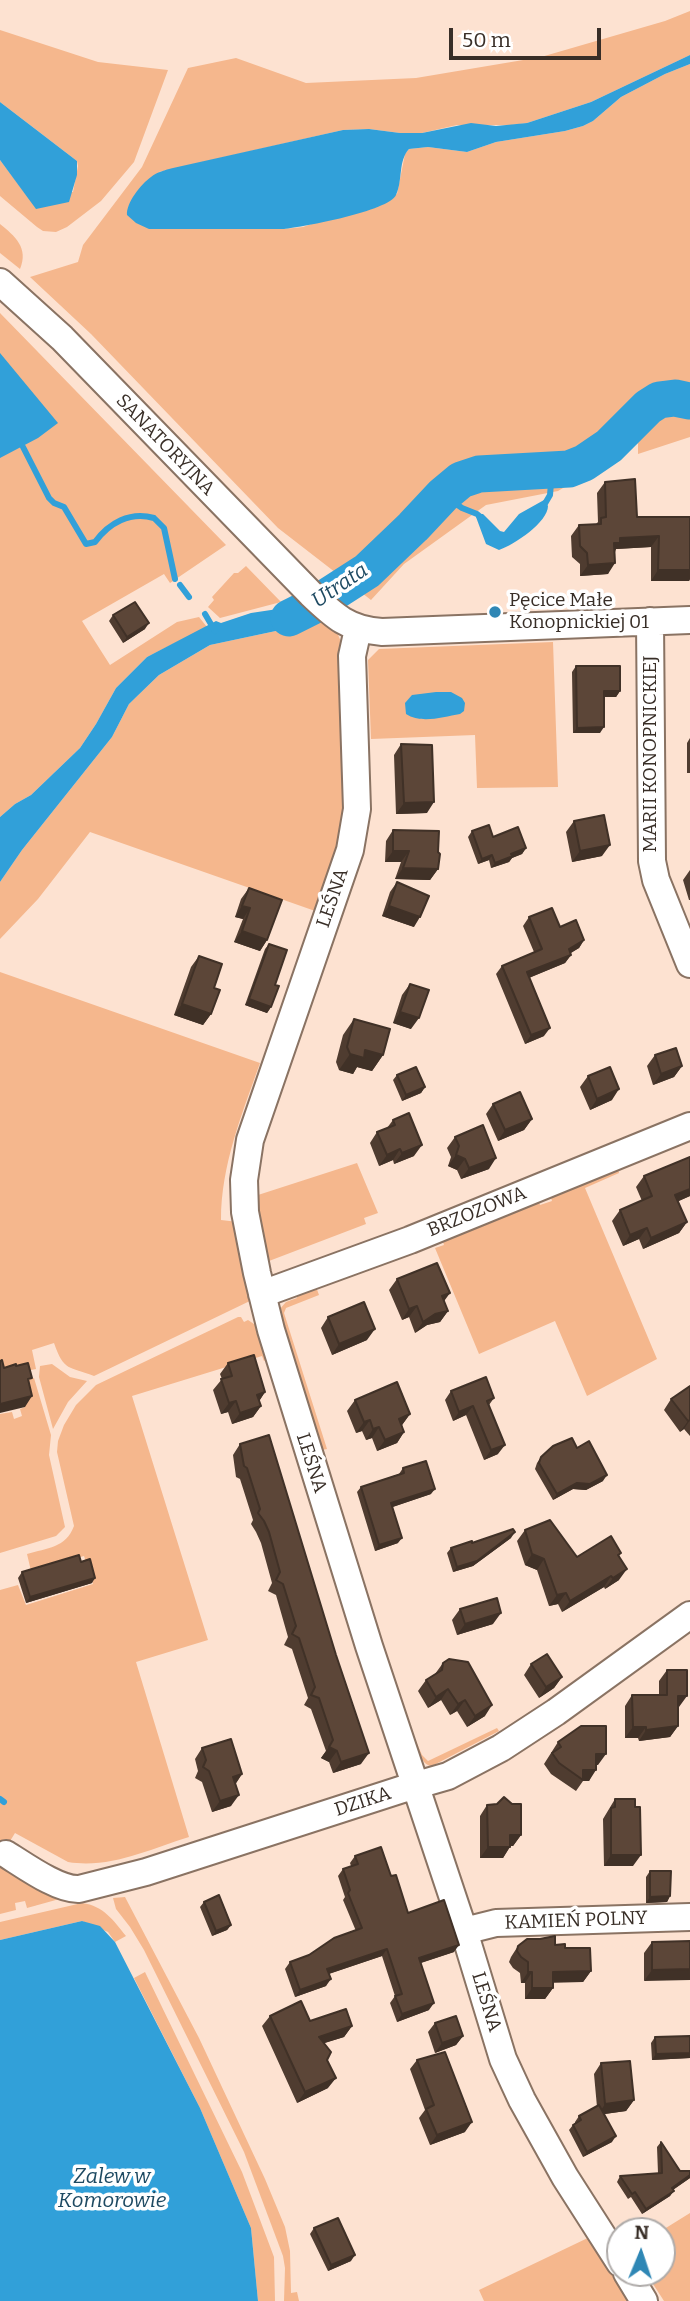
<!DOCTYPE html>
<html>
<head>
<meta charset="utf-8">
<style>
  body { margin:0 }
  #map { position:relative; width:690px; height:2301px; overflow:hidden; background:#fde2d1; font-family:Bitter,serif }
  canvas { display:block }
  .north { position:absolute; left:606px; top:2217px; width:70px; height:70px; box-sizing:border-box; background:#fff; border:2px solid #afaba9; border-radius:50%; rotate:2deg; font-size:19px; font-weight:700; line-height:28px; text-align:center; color:#382e27 }
  .north::after { content:''; display:block; margin:auto; width:24px; height:32px; background:#2f87b5; clip-path:polygon(50% 0,100% 100%,50% 72%,0 100%) }
  .scale { position:absolute; left:449px; top:28px; width:152px; height:32px; box-sizing:border-box; border:4px solid #382e27; border-top:0; padding-left:9px; font-size:21px; line-height:24px; white-space:nowrap; color:#382e27; -webkit-text-stroke:5px #fff; paint-order:stroke }
</style>
</head>
<body>
<div id="map">
<canvas width="690" height="2301"></canvas>
<div class="north">N</div>
<div class="scale">50 m</div>
</div>
<script>
const ctx = document.querySelector('canvas').getContext('2d');
ctx.lineJoin = 'round';
function fillPath(path, color) { ctx.fillStyle = color; ctx.fill(path, 'evenodd'); }
function strokePath(path, color, width, dash) { ctx.strokeStyle = color; ctx.lineWidth = width; ctx.lineCap = dash ? 'butt' : 'round'; ctx.setLineDash(dash || []); ctx.stroke(path); }
function label(font, color, halo, rows, align = 'center') {
  ctx.font = font + ' Bitter,serif'; ctx.lineWidth = 7; ctx.setLineDash([]); ctx.textBaseline = 'middle'; ctx.strokeStyle = halo; ctx.fillStyle = color; for (const [text, x, y, turn = 0] of rows) {
    ctx.save(); ctx.translate(x, y); ctx.rotate((+turn || 0) * Math.PI / 180); ctx.textAlign = isNaN(turn) ? turn : align; if (halo) ctx.strokeText(text, 0, 0); ctx.fillText(text, 0, 0); ctx.restore();
  }
}
const green = new Path2D(`
  M 690,11 L 690,55 L 591,102 L 527,123 L 512,125 L 457,125 L 422,133 L 400,133 L 369,129 L 343,130 L 159,172 L 149,229 L 284,229 L 303,227 L 397,194 L 405,154 L 409,149 L 428,147 L 467,152 L 496,142 L 565,131 L 583,126 L 593,121 L 621,97 L 665,74 L 690,64 L 690,437 L 638,454 L 638,443 L 558,491 L 486,505 L 404,564 L 371,600 L 278,528 L 91,334 L 30,277 L 78,262 L 83,245 L 142,167 L 188,68 L 236,58 L 306,83 L 416,78 L 541,57 L 665,21 Z
  M 0,30 L 98,62 L 168,70 L 134,162 L 101,201 L 67,227 L 56,232 L 43,231 L 37,227 L 0,196 L 0,160 L 25,193 L 73,192 L 78,166 L 77,161 L 0,102 Z
  M 0,224 C 15,236 29,248 20,269 L 0,253 Z
  M 0,313 L 226,545 L 170,583 L 164,574 L 82,621 L 110,665 L 177,622 L 199,617 L 207,627 L 147,657 L 116,688 L 96,724 L 80,748 L 31,795 L 15,804 L 0,817 Z
  M 246,566 L 281,602 L 220,618 L 208,607 L 214,600 L 212,597 L 234,573 L 238,573 Z
  M 318,614 L 337,632 L 343,647 L 347,821 L 318,912 L 90,832 L 38,899 L 0,939 L 0,882 L 22,850 L 112,737 L 129,704 L 159,675 L 210,645 L 304,625 Z
  M 553,642 L 558,787 L 477,788 L 475,735 L 371,739 L 368,660 L 379,649 Z
  M 0,972 L 260,1063 C 242,1114 221,1165 221,1220 L 238,1222 L 254,1299 L 94,1376 C 69,1366 64,1372 54,1343 L 32,1350 L 36,1369 L 0,1376 Z
  M 357,1163 L 378,1213 L 364,1218 L 366,1224 L 269,1261 L 261,1231 L 258,1195 Z
  M 617,1164 L 619,1173 L 585,1188 L 657,1359 L 587,1396 L 555,1321 L 479,1354 L 435,1248 L 444,1245 L 442,1239 L 538,1200 L 540,1205 L 552,1201 L 550,1194 Z
  M 315,1284 L 319,1295 L 286,1308 L 284,1313 L 327,1449 L 322,1450 L 279,1310 L 286,1302 L 297,1298 L 295,1292 Z
  M 238,1317 L 241,1317 L 244,1322 L 248,1320 L 254,1324 L 259,1323 L 267,1359 L 264,1361 L 262,1356 L 132,1396 L 208,1640 L 136,1662 L 189,1837 C 150,1849 110,1869 68,1862 L 15,1833 L 7,1846 L 63,1898 L 27,1908 L 25,1901 L 15,1903 L 16,1910 L 0,1914 L 0,1590 L 18,1585 L 26,1605 L 93,1584 L 84,1556 L 31,1571 L 27,1554 C 47,1548 66,1548 74,1526 L 57,1452 L 58,1441 L 64,1425 L 76,1405 L 96,1385 Z
  M 52,1364 L 70,1377 L 87,1381 L 68,1402 L 53,1429 L 39,1377 L 40,1366 Z
  M 34,1378 L 51,1435 L 49,1455 L 65,1527 L 56,1536 L 0,1553 L 0,1414 L 12,1412 L 14,1419 L 22,1416 L 20,1409 L 25,1407 L 21,1391 L 23,1381 Z
  M 497,1728 L 499,1731 L 432,1766 C 420,1765 419,1749 415,1739 L 422,1755 L 428,1761 Z
  M 125,1897 L 199,2038 L 265,2179 L 285,2227 L 290,2251 L 291,2293 L 297,2292 L 299,2301 L 284,2301 L 285,2268 L 283,2256 L 244,2152 L 144,1950 L 130,1927 L 116,1909 L 113,1898 Z
  M 82,1903 C 104,1906 113,1920 126,1936 L 115,1942 L 108,1932 L 82,1921 L 0,1940 L 0,1922 Z
  M 145,1972 L 242,2172 L 274,2257 L 275,2301 L 258,2301 L 251,2228 L 200,2108 L 134,1978 Z
  M 690,2213 L 690,2301 L 664,2301 L 646,2273 L 662,2273 L 661,2231 Z
  M 594,2235 L 637,2301 L 484,2301 L 479,2290 Z`);
const water = new Path2D(`
  M 690,55 L 690,64 L 665,74 L 621,97 L 593,121 L 583,126 L 565,131 L 496,142 L 467,152 L 428,147 L 409,149 C 398,161 403,180 396,195 C 389,211 303,227 284,229 L 149,229 L 136,223 L 127,215 C 126,203 141,184 151,177 C 157,172 165,170 173,168 L 343,130 L 369,129 L 400,133 L 422,133 L 471,123 L 496,126 L 527,123 L 591,102 Z
  M 0,102 L 77,161 L 77,175 L 69,202 L 36,209 L 0,160 Z
  M 0,353 L 58,423 L 38,438 L 0,458 Z
  M 544,500 L 548,506 C 548,522 514,545 499,550 L 486,544 L 476,517 L 477,514 L 483,514 L 500,531 L 504,532 L 519,514 Z
  M 304,600 L 318,614 L 304,625 L 210,645 L 159,675 L 129,704 L 112,737 L 22,850 L 0,882 L 0,817 L 15,804 L 31,795 L 80,748 L 96,724 L 116,688 L 147,657 L 216,621 L 221,623 L 251,613 L 291,607 Z
  M 436,692 L 451,692 L 462,698 L 465,703 L 464,711 L 460,714 C 443,717 421,724 406,714 L 405,703 L 412,695 Z
  M 82,1921 L 100,1926 L 115,1942 L 200,2108 L 251,2228 L 258,2301 L 0,2301 L 0,1940 Z`);
const stream = new Path2D(`
  M 23,447 L 49,498 L 54,503 L 64,507 L 86,544 L 95,542 C 109,523 130,511 154,518 L 164,528 L 175,579
  M 443,495 L 462,508 L 477,514 L 483,519
  M 543,507 L 550,495 L 552,471
  M 180,585 L 189,597
  M 205,614 L 215,631
  M 0,1799 L 4,1802`);
const river = new Path2D(`
  M 289,618 L 311,607 L 367,571 L 413,527 L 443,495 L 461,480 L 479,474 L 569,469 L 584,463 L 609,446 L 648,407 L 659,400 L 675,398 L 690,401`);
const minor = new Path2D(`
  M 0,282 L 62,338 L 311,594 C 334,616 349,630 382,632 L 690,620
  M 650,621 L 652,861 L 656,880 L 690,964
  M 358,629 L 352,656 L 357,809 L 350,850 L 250,1140 L 244,1180 L 245,1212 L 257,1273 L 271,1330 L 369,1646 L 464,1931 L 503,2059 L 522,2100 L 565,2177 L 620,2263
  M 262,1294 L 410,1240 L 690,1126
  M 6,1854 C 24,1865 58,1890 79,1889 L 146,1872 L 403,1789 L 448,1776 L 501,1748 L 556,1712 L 690,1615
  M 464,1931 L 496,1923 L 690,1917
  M 627,2273 L 644,2301`);
const wall = new Path2D(`
  M 605,482 L 637,517 L 690,517 L 690,579 L 689,581 L 651,581 L 651,547 L 616,549 L 608,574 L 580,576 L 580,564 L 572,557 L 571,536 L 579,525 L 596,524 L 598,522 L 597,493 Z
  M 113,615 L 145,629 L 123,643 L 109,621 Z
  M 576,666 L 620,691 L 616,697 L 604,697 L 600,733 L 573,733 L 572,672 Z
  M 690,738 L 690,773 L 687,773 L 687,743 Z
  M 401,744 L 427,813 L 396,814 L 394,755 Z
  M 574,821 L 602,856 L 572,862 L 566,832 Z
  M 393,830 L 438,869 L 430,880 L 395,879 L 401,862 L 385,862 L 386,841 Z
  M 472,831 L 493,837 L 526,848 L 522,854 L 512,858 L 509,862 L 491,868 L 489,860 L 478,864 L 468,837 Z
  M 690,870 L 690,900 L 689,900 L 683,880 Z
  M 397,882 L 414,927 L 382,916 L 390,892 Z
  M 249,888 L 267,940 L 260,951 L 234,942 L 243,919 L 235,917 L 241,899 Z
  M 529,917 L 560,927 L 584,940 L 579,948 L 570,953 L 571,955 L 565,963 L 529,978 L 544,1036 L 525,1044 L 496,974 L 502,966 L 534,952 L 523,926 Z
  M 269,944 L 275,985 L 271,1007 L 267,1013 L 245,1005 L 265,949 Z
  M 199,956 L 214,988 L 211,1014 L 203,1025 L 174,1015 L 191,967 Z
  M 410,984 L 411,1029 L 393,1023 L 402,995 Z
  M 354,1019 L 383,1055 L 372,1071 L 357,1067 L 353,1074 L 339,1070 L 336,1062 L 343,1035 Z
  M 655,1055 L 682,1066 L 674,1077 L 653,1085 L 647,1066 Z
  M 397,1075 L 425,1087 L 421,1093 L 402,1101 L 393,1080 Z
  M 588,1076 L 612,1100 L 590,1110 L 580,1087 Z
  M 493,1104 L 532,1119 L 524,1130 L 498,1141 L 486,1114 Z
  M 393,1120 L 414,1156 L 394,1164 L 393,1160 L 379,1166 L 370,1143 L 377,1132 L 387,1128 Z
  M 455,1137 L 489,1169 L 461,1179 L 457,1170 L 448,1166 L 451,1157 L 447,1148 Z
  M 690,1157 L 690,1196 L 678,1201 L 687,1222 L 679,1233 L 643,1249 L 639,1239 L 623,1246 L 612,1221 L 620,1210 L 642,1201 L 636,1187 L 644,1176 Z
  M 397,1279 L 444,1301 L 448,1311 L 440,1322 L 427,1325 L 415,1333 L 409,1317 L 402,1320 L 389,1290 Z
  M 328,1317 L 367,1340 L 332,1355 L 321,1328 Z
  M 228,1363 L 265,1392 L 259,1401 L 261,1406 L 253,1417 L 232,1424 L 228,1412 L 221,1414 L 213,1390 L 222,1379 L 220,1374 Z
  M 690,1386 L 690,1436 L 684,1429 L 680,1432 L 664,1410 L 671,1399 Z
  M 451,1391 L 494,1398 L 489,1405 L 498,1454 L 484,1460 L 466,1415 L 453,1421 L 445,1400 Z
  M 355,1400 L 410,1414 L 402,1425 L 404,1432 L 397,1443 L 377,1451 L 372,1438 L 366,1440 L 362,1431 L 356,1433 L 347,1411 Z
  M 240,1444 L 361,1764 L 333,1773 L 329,1762 L 321,1758 L 326,1751 L 311,1709 L 304,1705 L 308,1698 L 292,1649 L 284,1645 L 288,1637 L 276,1595 L 268,1591 L 272,1583 L 261,1543 L 256,1532 L 251,1524 L 253,1520 L 240,1479 L 236,1477 L 233,1455 Z
  M 577,1448 L 603,1481 L 586,1490 L 573,1489 L 553,1500 L 535,1469 L 537,1463 L 541,1457 Z
  M 403,1468 L 431,1494 L 392,1507 L 398,1543 L 375,1551 L 357,1492 L 361,1487 L 399,1474 Z
  M 525,1530 L 577,1557 L 621,1553 L 619,1556 L 619,1580 L 605,1589 L 604,1587 L 562,1612 L 558,1604 L 549,1606 L 537,1570 L 525,1565 L 517,1541 Z
  M 511,1538 L 473,1566 L 453,1572 L 447,1553 L 451,1548 Z
  M 81,1562 L 92,1583 L 26,1603 L 18,1578 L 22,1572 Z
  M 460,1609 L 493,1624 L 457,1635 L 452,1620 Z
  M 443,1663 L 485,1716 L 467,1727 L 457,1711 L 450,1715 L 441,1700 L 428,1708 L 418,1691 L 426,1680 L 435,1674 Z
  M 531,1664 L 562,1677 L 554,1688 L 539,1698 L 524,1675 Z
  M 667,1670 L 679,1707 L 678,1707 L 678,1726 L 670,1737 L 639,1741 L 638,1738 L 625,1738 L 625,1706 L 632,1695 L 659,1695 L 659,1681 Z
  M 558,1742 L 598,1765 L 596,1765 L 589,1781 L 583,1781 L 576,1791 L 551,1774 L 544,1764 Z
  M 202,1748 L 242,1774 L 235,1784 L 231,1806 L 212,1812 L 202,1782 L 195,1778 L 198,1771 L 195,1759 Z
  M 615,1799 L 635,1807 L 633,1866 L 604,1866 L 603,1819 Z
  M 512,1804 L 521,1835 L 513,1846 L 510,1846 L 503,1858 L 480,1858 L 480,1816 L 487,1805 Z
  M 355,1856 L 391,1876 L 408,1913 L 454,1952 L 421,1963 L 429,2010 L 397,2022 L 390,2003 L 395,1996 L 382,1956 L 329,1974 L 326,1986 L 295,1997 L 285,1969 L 290,1962 L 309,1955 L 356,1931 L 343,1900 L 345,1897 L 338,1876 L 343,1869 L 351,1866 L 350,1863 Z
  M 650,1871 L 670,1896 L 667,1902 L 646,1903 L 646,1877 Z
  M 204,1902 L 231,1925 L 227,1930 L 212,1936 L 200,1907 Z
  M 690,1941 L 644,1981 L 644,1953 L 652,1942 Z
  M 555,1945 L 565,1948 L 591,1971 L 583,1982 L 553,1982 L 553,1988 L 545,1999 L 525,1999 L 525,1983 L 521,1983 L 520,1973 L 513,1968 L 509,1962 L 511,1957 L 518,1946 Z
  M 270,2016 L 352,2026 L 344,2037 L 324,2043 L 327,2060 L 328,2088 L 297,2103 L 262,2026 Z
  M 435,2023 L 463,2036 L 456,2045 L 435,2053 L 428,2032 Z
  M 690,2036 L 690,2058 L 652,2060 L 651,2043 L 655,2037 Z
  M 417,2060 L 465,2132 L 430,2145 L 419,2118 L 425,2110 L 410,2069 Z
  M 601,2063 L 634,2100 L 626,2111 L 604,2114 L 612,2142 L 583,2157 L 569,2130 L 573,2125 L 575,2123 L 575,2122 L 579,2116 L 597,2107 L 594,2074 Z
  M 661,2142 L 680,2171 L 690,2171 L 690,2178 L 673,2190 L 670,2196 L 642,2214 L 631,2197 L 628,2199 L 617,2182 L 620,2176 L 658,2173 L 657,2147 Z
  M 314,2228 L 351,2261 L 328,2271 L 310,2234 Z`);
const shadedWall = new Path2D(`
  M 659,536 L 651,547 L 616,549 L 612,554 L 614,543 L 620,538 Z
  M 615,563 L 608,574 L 580,576 L 588,565 Z
  M 658,570 L 690,570 L 690,579 L 689,581 L 651,581 Z
  M 149,623 L 145,629 L 123,643 L 127,637 Z
  M 604,691 L 620,691 L 616,697 L 600,697 Z
  M 604,727 L 600,733 L 573,733 L 577,728 Z
  M 434,802 L 427,813 L 396,814 L 404,803 Z
  M 610,845 L 602,856 L 572,862 L 580,851 Z
  M 526,848 L 522,854 L 512,858 L 509,862 L 491,868 L 495,863 L 511,854 Z
  M 393,851 L 409,851 L 401,862 L 385,862 Z
  M 492,855 L 489,860 L 478,864 L 482,859 Z
  M 403,868 L 438,869 L 430,880 L 395,879 Z
  M 242,906 L 250,908 L 243,919 L 235,917 Z
  M 389,906 L 420,917 L 414,927 L 382,916 Z
  M 242,931 L 267,940 L 260,951 L 234,942 Z
  M 584,940 L 579,948 L 563,958 L 569,949 Z
  M 571,955 L 565,963 L 521,981 L 527,972 Z
  M 249,999 L 271,1007 L 267,1013 L 245,1005 Z
  M 182,1004 L 211,1014 L 203,1025 L 174,1015 Z
  M 400,1012 L 419,1018 L 411,1029 L 393,1023 Z
  M 550,1028 L 544,1036 L 525,1044 L 531,1035 Z
  M 365,1050 L 383,1055 L 372,1071 L 357,1067 L 353,1074 L 339,1070 L 350,1054 Z
  M 682,1066 L 674,1077 L 653,1085 L 661,1074 Z
  M 425,1087 L 421,1093 L 402,1101 L 406,1095 Z
  M 619,1089 L 612,1100 L 590,1110 L 597,1099 Z
  M 532,1119 L 524,1130 L 498,1141 L 505,1130 Z
  M 422,1145 L 414,1156 L 394,1164 L 402,1153 Z
  M 400,1149 L 393,1160 L 379,1166 L 387,1155 Z
  M 456,1155 L 465,1159 L 457,1170 L 448,1166 Z
  M 496,1158 L 489,1169 L 461,1179 L 469,1168 Z
  M 690,1189 L 690,1196 L 668,1206 L 675,1195 Z
  M 687,1222 L 679,1233 L 643,1249 L 651,1238 Z
  M 647,1228 L 639,1239 L 623,1246 L 630,1235 Z
  M 450,1293 L 442,1304 L 442,1296 Z
  M 417,1306 L 409,1317 L 402,1320 L 409,1309 Z
  M 448,1311 L 440,1322 L 427,1325 L 415,1333 L 423,1322 L 435,1314 Z
  M 375,1329 L 367,1340 L 332,1355 L 339,1344 Z
  M 265,1392 L 258,1403 L 257,1395 Z
  M 32,1396 L 25,1407 L 0,1413 L 0,1404 Z
  M 236,1401 L 228,1412 L 221,1414 L 229,1403 Z
  M 261,1406 L 253,1417 L 232,1424 L 240,1413 Z
  M 473,1406 L 466,1415 L 453,1421 L 459,1412 Z
  M 410,1414 L 402,1425 L 391,1430 L 399,1419 Z
  M 370,1420 L 362,1431 L 356,1433 L 364,1422 Z
  M 690,1420 L 684,1429 L 680,1432 L 688,1421 Z
  M 379,1427 L 372,1438 L 366,1440 L 373,1429 Z
  M 404,1432 L 397,1443 L 377,1451 L 385,1440 Z
  M 505,1445 L 498,1454 L 484,1460 L 491,1450 Z
  M 607,1475 L 603,1481 L 586,1490 L 573,1489 L 553,1500 L 557,1494 L 577,1483 Z
  M 435,1489 L 431,1494 L 387,1509 L 391,1503 Z
  M 515,1532 L 511,1538 L 473,1566 L 453,1572 L 457,1567 Z
  M 402,1538 L 398,1543 L 375,1551 L 379,1545 Z
  M 532,1554 L 544,1559 L 537,1570 L 525,1565 Z
  M 627,1569 L 619,1580 L 605,1589 L 613,1578 Z
  M 611,1576 L 604,1587 L 562,1612 L 570,1601 Z
  M 95,1578 L 92,1583 L 26,1603 L 30,1597 Z
  M 566,1593 L 558,1604 L 549,1606 L 557,1595 Z
  M 501,1613 L 493,1624 L 457,1635 L 465,1624 Z
  M 562,1677 L 554,1688 L 539,1698 L 546,1687 Z
  M 448,1689 L 441,1700 L 428,1708 L 436,1697 Z
  M 678,1696 L 687,1696 L 679,1707 L 670,1707 Z
  M 465,1700 L 457,1711 L 450,1715 L 458,1704 Z
  M 492,1705 L 485,1716 L 467,1727 L 475,1716 Z
  M 678,1726 L 670,1737 L 639,1741 L 646,1730 Z
  M 633,1727 L 646,1727 L 638,1738 L 625,1738 Z
  M 329,1747 L 337,1751 L 329,1762 L 321,1758 Z
  M 369,1753 L 361,1764 L 333,1773 L 341,1762 Z
  M 596,1754 L 606,1754 L 598,1765 L 589,1765 Z
  M 583,1770 L 596,1770 L 589,1781 L 583,1781 Z
  M 242,1774 L 235,1785 L 233,1777 Z
  M 239,1795 L 231,1806 L 212,1812 L 220,1801 Z
  M 510,1835 L 521,1835 L 513,1846 L 503,1846 Z
  M 488,1847 L 510,1847 L 503,1858 L 480,1858 Z
  M 611,1855 L 641,1855 L 633,1866 L 604,1866 Z
  M 670,1896 L 667,1902 L 646,1903 L 650,1897 Z
  M 231,1925 L 227,1930 L 212,1936 L 216,1931 Z
  M 459,1945 L 454,1952 L 414,1965 L 419,1958 Z
  M 387,1949 L 382,1956 L 322,1976 L 327,1969 Z
  M 690,1969 L 690,1980 L 644,1981 L 652,1970 Z
  M 591,1971 L 583,1982 L 545,1983 L 553,1972 Z
  M 528,1972 L 532,1972 L 525,1983 L 521,1983 Z
  M 331,1979 L 326,1986 L 295,1997 L 300,1990 Z
  M 532,1988 L 553,1988 L 545,1999 L 525,1999 Z
  M 434,2003 L 429,2010 L 397,2022 L 402,2014 Z
  M 352,2026 L 344,2037 L 312,2047 L 319,2037 Z
  M 463,2036 L 456,2045 L 435,2053 L 442,2043 Z
  M 690,2053 L 690,2058 L 652,2060 L 656,2054 Z
  M 336,2078 L 328,2088 L 297,2103 L 305,2092 Z
  M 634,2100 L 626,2111 L 598,2115 L 605,2104 Z
  M 472,2122 L 465,2132 L 430,2145 L 437,2135 Z
  M 616,2136 L 612,2142 L 583,2157 L 587,2152 Z
  M 690,2175 L 690,2178 L 668,2193 L 672,2188 Z
  M 674,2191 L 670,2196 L 642,2214 L 646,2209 Z
  M 355,2255 L 351,2261 L 328,2271 L 331,2265 Z`);
const building = new Path2D(`
  M 635,479 L 637,517 L 690,517 L 690,570 L 658,570 L 659,536 L 620,538 L 620,543 L 614,543 L 615,563 L 588,565 L 587,553 L 580,546 L 579,525 L 601,524 L 601,518 L 606,517 L 605,482 Z
  M 135,602 L 149,623 L 127,637 L 113,615 Z
  M 576,666 L 620,666 L 620,691 L 604,691 L 604,727 L 577,728 Z
  M 401,744 L 432,745 L 434,802 L 404,803 Z
  M 604,815 L 610,845 L 580,851 L 574,821 Z
  M 489,825 L 493,837 L 518,827 L 526,848 L 511,854 L 513,856 L 495,863 L 492,855 L 482,859 L 472,831 Z
  M 393,830 L 439,831 L 438,852 L 440,854 L 438,869 L 403,868 L 409,851 L 393,851 Z
  M 397,882 L 429,896 L 420,917 L 389,906 Z
  M 249,888 L 282,900 L 267,940 L 242,931 L 250,908 L 242,906 Z
  M 552,908 L 560,927 L 576,920 L 584,940 L 569,949 L 571,955 L 527,972 L 550,1028 L 531,1035 L 502,966 L 542,949 L 529,917 Z
  M 269,944 L 287,950 L 275,985 L 279,986 L 271,1007 L 249,999 Z
  M 199,956 L 222,964 L 214,988 L 220,990 L 211,1014 L 182,1004 Z
  M 410,984 L 429,990 L 419,1018 L 400,1012 Z
  M 354,1019 L 390,1029 L 383,1055 L 365,1050 L 364,1058 L 350,1054 L 347,1047 Z
  M 676,1048 L 682,1066 L 661,1074 L 655,1055 Z
  M 416,1067 L 425,1087 L 406,1095 L 397,1075 Z
  M 610,1067 L 619,1089 L 597,1099 L 588,1076 Z
  M 520,1092 L 532,1119 L 505,1130 L 493,1104 Z
  M 409,1113 L 422,1145 L 402,1153 L 400,1149 L 387,1155 L 377,1132 L 395,1125 L 393,1120 Z
  M 483,1125 L 496,1158 L 469,1168 L 465,1159 L 456,1155 L 459,1146 L 455,1137 Z
  M 690,1157 L 690,1189 L 675,1195 L 687,1222 L 651,1238 L 647,1228 L 630,1235 L 620,1210 L 652,1196 L 644,1176 Z
  M 437,1263 L 450,1293 L 442,1296 L 448,1311 L 435,1314 L 423,1322 L 417,1306 L 409,1309 L 397,1279 Z
  M 364,1302 L 375,1329 L 339,1344 L 328,1317 Z
  M 254,1355 L 265,1392 L 257,1395 L 261,1406 L 240,1413 L 236,1401 L 229,1403 L 221,1379 L 232,1376 L 228,1363 Z
  M 2,1360 L 4,1368 L 16,1364 L 16,1366 L 28,1363 L 32,1378 L 28,1379 L 32,1396 L 0,1404 L 0,1361 Z
  M 486,1377 L 494,1398 L 487,1401 L 505,1445 L 491,1450 L 473,1406 L 459,1412 L 451,1391 Z
  M 397,1382 L 410,1414 L 399,1419 L 404,1432 L 385,1440 L 379,1427 L 373,1429 L 370,1420 L 364,1422 L 355,1400 Z
  M 690,1386 L 690,1420 L 688,1421 L 671,1399 Z
  M 269,1435 L 336,1655 L 369,1753 L 341,1762 L 337,1751 L 329,1747 L 333,1740 L 319,1698 L 311,1695 L 315,1687 L 299,1638 L 292,1634 L 296,1626 L 283,1584 L 276,1580 L 280,1572 L 269,1532 L 264,1521 L 258,1513 L 260,1509 L 247,1468 L 244,1466 L 240,1444 Z
  M 572,1438 L 577,1448 L 589,1441 L 607,1475 L 590,1484 L 577,1483 L 557,1494 L 539,1463 L 541,1457 L 553,1446 Z
  M 426,1461 L 435,1489 L 391,1503 L 402,1538 L 379,1545 L 361,1487 L 404,1473 L 403,1468 Z
  M 550,1520 L 577,1557 L 611,1536 L 621,1553 L 618,1555 L 627,1569 L 613,1578 L 611,1576 L 570,1601 L 566,1593 L 557,1595 L 544,1559 L 532,1554 L 525,1530 Z
  M 513,1529 L 515,1532 L 477,1561 L 457,1567 L 451,1548 L 472,1541 L 472,1543 Z
  M 79,1555 L 81,1562 L 90,1559 L 95,1578 L 30,1597 L 22,1572 Z
  M 497,1598 L 501,1613 L 465,1624 L 460,1609 Z
  M 547,1654 L 562,1677 L 546,1687 L 531,1664 Z
  M 449,1659 L 468,1662 L 492,1705 L 475,1716 L 465,1700 L 458,1704 L 448,1689 L 436,1697 L 426,1680 L 442,1670 L 443,1663 Z
  M 667,1670 L 687,1670 L 687,1696 L 678,1696 L 678,1726 L 646,1730 L 646,1727 L 633,1727 L 632,1695 L 667,1695 Z
  M 581,1726 L 606,1726 L 606,1754 L 596,1754 L 596,1770 L 583,1770 L 583,1780 L 559,1763 L 552,1753 L 561,1747 L 558,1742 Z
  M 231,1739 L 242,1774 L 233,1777 L 239,1795 L 220,1801 L 209,1771 L 203,1767 L 206,1760 L 202,1748 Z
  M 504,1797 L 512,1804 L 521,1804 L 521,1835 L 510,1835 L 510,1847 L 488,1847 L 487,1805 L 497,1804 Z
  M 615,1799 L 635,1799 L 635,1807 L 640,1807 L 641,1855 L 611,1855 L 611,1808 L 615,1807 Z
  M 381,1847 L 391,1876 L 396,1875 L 408,1913 L 444,1900 L 459,1945 L 419,1958 L 434,2003 L 402,2014 L 395,1996 L 402,1994 L 387,1949 L 327,1969 L 331,1979 L 300,1990 L 290,1962 L 309,1955 L 334,1938 L 362,1928 L 348,1893 L 350,1890 L 343,1869 L 358,1864 L 355,1856 Z
  M 650,1871 L 671,1871 L 670,1896 L 650,1897 Z
  M 219,1895 L 231,1925 L 216,1931 L 204,1902 Z
  M 555,1936 L 555,1945 L 565,1944 L 565,1948 L 590,1948 L 591,1971 L 553,1972 L 553,1988 L 532,1988 L 532,1972 L 528,1972 L 528,1962 L 521,1957 L 517,1951 L 518,1946 L 527,1939 L 540,1939 Z
  M 690,1941 L 690,1969 L 652,1970 L 652,1942 Z
  M 301,2001 L 310,2021 L 346,2009 L 352,2026 L 319,2037 L 331,2052 L 327,2060 L 336,2078 L 305,2092 L 270,2016 Z
  M 456,2016 L 463,2036 L 442,2043 L 435,2023 Z
  M 690,2036 L 690,2053 L 656,2054 L 655,2037 Z
  M 445,2052 L 472,2122 L 437,2135 L 426,2109 L 434,2105 L 417,2060 Z
  M 630,2061 L 634,2100 L 605,2104 L 601,2063 Z
  M 599,2105 L 616,2136 L 587,2152 L 573,2125 L 581,2120 L 579,2116 Z
  M 661,2142 L 680,2171 L 690,2171 L 690,2175 L 672,2188 L 674,2191 L 646,2209 L 635,2192 L 632,2194 L 620,2176 L 662,2173 Z
  M 338,2218 L 355,2255 L 331,2265 L 314,2228 Z`);
const markers = [
  [495,612,7,"#2f87b5"]
];
const streetNames = [
  ["SANATORYJNA",165,445,46],
  ["MARII KONOPNICKIEJ",651,754,-90],
  ["LEŚNA",333,898,-71],
  ["BRZOZOWA",477,1212,-22],
  ["LEŚNA",311,1463,72],
  ["DZIKA",363,1802,-18],
  ["KAMIEŃ POLNY",576,1921,-2],
  ["LEŚNA",486,2002,73]
];
const poiNames = [
  ["Pęcice Małe",509,601],
  ["Konopnickiej 01",509,623]
];
const waterNames = [
  ["Utrata",340,586,-34],
  ["Zalew w",112,2177],
  ["Komorowie",112,2201]
];
fillPath(green, '#f5b78d');
fillPath(water, '#31a0d9');
strokePath(stream, '#31a0d9', 6);
strokePath(river, '#31a0d9', 37);
strokePath(minor, '#8a7363', 30);
strokePath(minor, '#fff', 26);
fillPath(wall, '#4f3c30');
fillPath(shadedWall, '#403127');
fillPath(building, '#5c4638');
strokePath(building, '#403127', 2);
for (const [x, y, r, color] of markers) { const dot = new Path2D(); dot.arc(x, y, r, 0, 2 * Math.PI); ctx.fillStyle = color; ctx.fill(dot); strokePath(dot, '#fff', 2.5); }
label('19px', '#382e27', '#fff', streetNames);
label('19px', '#382e27', '#fff', poiNames, 'left');
label('italic 21px', '#1e4a62', '#fff', waterNames);
</script>
</body>
</html>
